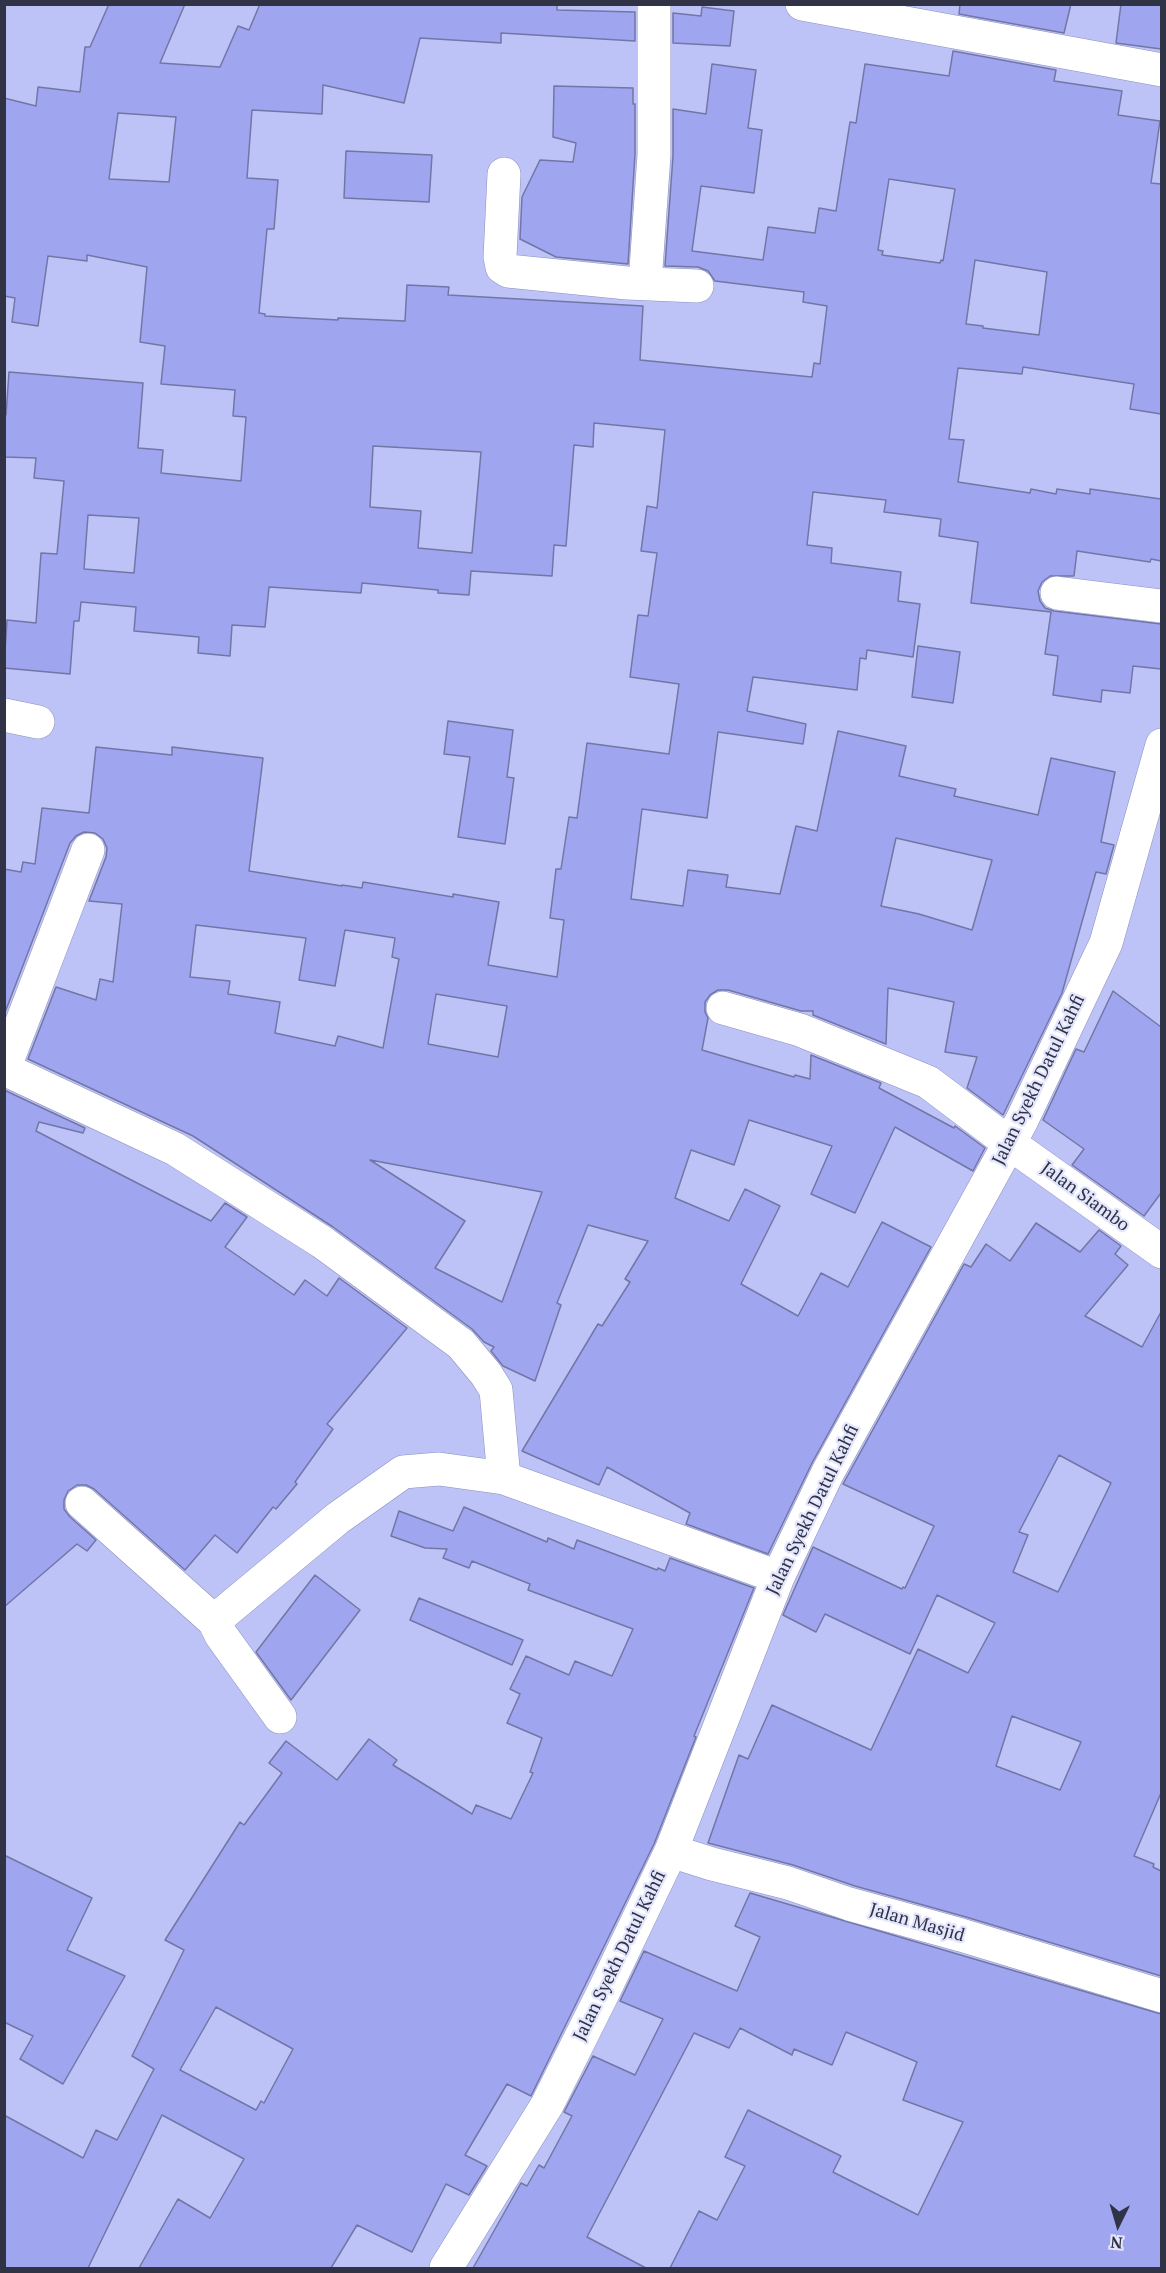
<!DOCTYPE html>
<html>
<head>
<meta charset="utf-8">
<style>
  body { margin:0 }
  #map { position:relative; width:1166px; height:2273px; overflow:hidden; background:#bec3f7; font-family:"PT Serif",serif }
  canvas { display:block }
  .frame { position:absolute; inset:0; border:6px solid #303246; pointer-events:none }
  .north { position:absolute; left:1088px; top:2195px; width:60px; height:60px; -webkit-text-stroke:4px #e3e6fc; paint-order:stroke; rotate:185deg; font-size:16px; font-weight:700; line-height:24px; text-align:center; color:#303246 }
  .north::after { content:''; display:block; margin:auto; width:21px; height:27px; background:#303246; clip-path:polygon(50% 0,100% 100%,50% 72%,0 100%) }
</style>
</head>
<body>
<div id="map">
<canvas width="1166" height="2273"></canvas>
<div class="frame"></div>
<div class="north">N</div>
</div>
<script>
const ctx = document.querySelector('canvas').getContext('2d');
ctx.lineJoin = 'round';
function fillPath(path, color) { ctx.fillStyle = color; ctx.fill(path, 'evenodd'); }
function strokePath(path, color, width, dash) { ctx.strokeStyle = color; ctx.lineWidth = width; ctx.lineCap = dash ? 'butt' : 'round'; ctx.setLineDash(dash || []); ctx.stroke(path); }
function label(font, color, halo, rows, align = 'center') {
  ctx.font = font + ' "PT Serif",serif'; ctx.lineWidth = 4.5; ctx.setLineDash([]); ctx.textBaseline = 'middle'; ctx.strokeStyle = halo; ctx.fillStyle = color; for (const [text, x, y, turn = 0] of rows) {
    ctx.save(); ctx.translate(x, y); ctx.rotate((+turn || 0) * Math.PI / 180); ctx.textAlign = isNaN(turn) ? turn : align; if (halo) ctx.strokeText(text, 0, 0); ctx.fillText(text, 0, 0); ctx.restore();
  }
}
const building = new Path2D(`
  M 109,4 L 185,4 L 160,63 L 220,67 L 238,26 L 249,30 L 260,4 L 557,4 L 557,10 L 635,12 L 635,41 L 501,33 L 501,43 L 420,38 L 404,103 L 323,85 L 322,114 L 252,110 L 247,178 L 278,180 L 274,229 L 267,229 L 259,313 L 265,314 L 265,316 L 338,320 L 338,318 L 405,321 L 407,285 L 449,287 L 448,295 L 643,306 L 640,360 L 812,377 L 814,363 L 820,364 L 827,306 L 803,302 L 804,292 L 715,281 L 708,271 L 698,267 L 665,266 L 673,156 L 673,109 L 706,114 L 712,64 L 756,70 L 748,128 L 762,130 L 754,193 L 701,186 L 692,251 L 763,260 L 768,227 L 815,233 L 819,208 L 836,211 L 850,122 L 856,123 L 865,64 L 949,76 L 953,51 L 1056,70 L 1054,81 L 1122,91 L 1118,115 L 1160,121 L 1151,183 L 1161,184 L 1161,414 L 1130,409 L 1134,384 L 1023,367 L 1022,374 L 958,368 L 949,439 L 964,440 L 958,482 L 1030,493 L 1031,489 L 1056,494 L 1057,489 L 1090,494 L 1090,489 L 1161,499 L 1161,561 L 1151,559 L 1150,562 L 1077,551 L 1074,576 L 1050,576 L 1042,582 L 1038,591 L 1040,601 L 1045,608 L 1054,611 L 1161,624 L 1161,669 L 1133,666 L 1130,693 L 1102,690 L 1101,702 L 1053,695 L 1058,656 L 1045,654 L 1051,612 L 971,603 L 978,542 L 939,536 L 941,519 L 884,512 L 886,500 L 813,492 L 807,545 L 832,548 L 831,563 L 901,572 L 898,601 L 920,604 L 913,657 L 867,650 L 866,659 L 860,658 L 857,690 L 753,677 L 747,711 L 806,724 L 803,744 L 718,732 L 707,818 L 642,809 L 631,899 L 683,906 L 688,870 L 728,875 L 726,887 L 780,894 L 796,826 L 817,831 L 838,731 L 906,746 L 899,776 L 956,789 L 954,796 L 1038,815 L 1051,758 L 1115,772 L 1101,842 L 1114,845 L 1106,874 L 1096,872 L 1062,993 L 1003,1115 L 967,1088 L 977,1057 L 945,1052 L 954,1002 L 888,988 L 886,1044 L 813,1015 L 813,1011 L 801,1011 L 728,990 L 718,990 L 710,995 L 705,1002 L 705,1012 L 708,1018 L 702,1050 L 794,1077 L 795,1075 L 810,1079 L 811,1055 L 881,1083 L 879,1088 L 954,1128 L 955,1126 L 985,1148 L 973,1171 L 895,1127 L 855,1213 L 811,1194 L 832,1146 L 749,1120 L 734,1165 L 691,1150 L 675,1198 L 729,1221 L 745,1189 L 780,1206 L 741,1284 L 798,1316 L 821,1273 L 848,1287 L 882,1222 L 931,1247 L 812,1463 L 768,1554 L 686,1524 L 690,1513 L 607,1467 L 599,1485 L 522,1451 L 598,1324 L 602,1326 L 630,1282 L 625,1279 L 648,1241 L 588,1225 L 557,1303 L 561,1305 L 535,1381 L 503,1366 L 491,1351 L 494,1347 L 484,1342 L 472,1329 L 333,1227 L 193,1136 L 28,1059 L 56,987 L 96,1000 L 100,979 L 113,982 L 122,904 L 89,901 L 106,857 L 107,848 L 103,839 L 95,833 L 84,832 L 76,836 L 70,843 L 4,1015 L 4,869 L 21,872 L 23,862 L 35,864 L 42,808 L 89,813 L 96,747 L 172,755 L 172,747 L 263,758 L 249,871 L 342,886 L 342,885 L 362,888 L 363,882 L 453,897 L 453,894 L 499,902 L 488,965 L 557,977 L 564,920 L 550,918 L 556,869 L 561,869 L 569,817 L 577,818 L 587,743 L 669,754 L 679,684 L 630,677 L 638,615 L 648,616 L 657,553 L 641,551 L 647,506 L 657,508 L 665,430 L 594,423 L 593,447 L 574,445 L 566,546 L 554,545 L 552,576 L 471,571 L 469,595 L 438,593 L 438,590 L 362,583 L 361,593 L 269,587 L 265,627 L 232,625 L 230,656 L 198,653 L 199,637 L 134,631 L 136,607 L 81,602 L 79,621 L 74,621 L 70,674 L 4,668 L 7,620 L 36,623 L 41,553 L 57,554 L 64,481 L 34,478 L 36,458 L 4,457 L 4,415 L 6,415 L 9,372 L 143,383 L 138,448 L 163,450 L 161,473 L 241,481 L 246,417 L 233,416 L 235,390 L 161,384 L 165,346 L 140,342 L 147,267 L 87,255 L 87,261 L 48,256 L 38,326 L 12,322 L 15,298 L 4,296 L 4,98 L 36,106 L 38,87 L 80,92 L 85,47 L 90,47 ZM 118,113 L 176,117 L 169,182 L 109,179 ZM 889,179 L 955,189 L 943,261 L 941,260 L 940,263 L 882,255 L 883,251 L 878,250 ZM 975,260 L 1047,272 L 1039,335 L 983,328 L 983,326 L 966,324 ZM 373,446 L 481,452 L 472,553 L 418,548 L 421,511 L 370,507 ZM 88,515 L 139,518 L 134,573 L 84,569 ZM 896,838 L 992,860 L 972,930 L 919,914 L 881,906 ZM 196,925 L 306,938 L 299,980 L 335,986 L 345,930 L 395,938 L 392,957 L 399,959 L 383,1048 L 338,1036 L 335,1046 L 275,1033 L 280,1002 L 228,994 L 230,981 L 190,977 ZM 436,994 L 507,1006 L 498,1057 L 428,1044 ZM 370,1160 L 542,1192 L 502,1302 L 435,1268 L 465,1221 Z
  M 960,4 L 1071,4 L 1064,33 L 959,14 Z
  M 1121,4 L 1161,4 L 1161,49 L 1116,43 Z
  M 702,7 L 734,11 L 730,46 L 673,43 L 673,13 L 701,16 Z
  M 554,86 L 633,88 L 633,104 L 635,104 L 635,154 L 628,264 L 556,257 L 520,239 L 522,197 L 540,160 L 573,162 L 576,143 L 553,137 Z
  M 346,151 L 432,155 L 429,202 L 344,198 Z
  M 918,646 L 960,652 L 953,703 L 912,697 Z
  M 448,721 L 513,730 L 507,777 L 514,778 L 505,844 L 458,837 L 470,757 L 444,754 Z
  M 1113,991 L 1161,1027 L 1161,1193 L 1144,1216 L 1072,1165 L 1084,1149 L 1043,1120 L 1076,1049 L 1084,1052 Z
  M 4,1090 L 85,1128 L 83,1133 L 39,1122 L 36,1131 L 211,1221 L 225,1203 L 247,1217 L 225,1247 L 294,1295 L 305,1280 L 327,1296 L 339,1278 L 407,1328 L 327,1424 L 333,1429 L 295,1482 L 297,1484 L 276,1509 L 273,1507 L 237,1553 L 215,1535 L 185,1570 L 94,1489 L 86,1485 L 77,1485 L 68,1491 L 64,1500 L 64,1509 L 70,1517 L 96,1540 L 87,1551 L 77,1544 L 4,1607 Z
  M 1036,1223 L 1080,1252 L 1099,1230 L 1121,1246 L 1115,1254 L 1128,1265 L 1085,1316 L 1142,1347 L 1161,1312 L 1161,1793 L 1134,1856 L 1154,1864 L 1153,1867 L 1161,1871 L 1161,1976 L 966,1917 L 855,1886 L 793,1865 L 708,1843 L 739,1755 L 748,1759 L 772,1705 L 871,1750 L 918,1649 L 968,1673 L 995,1623 L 937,1595 L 910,1654 L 825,1614 L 816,1632 L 783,1615 L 813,1547 L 902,1589 L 903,1587 L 905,1588 L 934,1526 L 843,1484 L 964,1264 L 971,1267 L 986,1244 L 1010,1261 ZM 1059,1455 L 1111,1483 L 1058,1592 L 1013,1572 L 1028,1535 L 1019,1532 ZM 1012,1716 L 1081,1742 L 1060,1790 L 996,1766 Z
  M 464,1507 L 547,1542 L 548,1538 L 574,1549 L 577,1540 L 657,1570 L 658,1568 L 665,1571 L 670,1558 L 754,1588 L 694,1736 L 696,1737 L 654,1844 L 531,2096 L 507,2084 L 465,2155 L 487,2166 L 469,2195 L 446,2184 L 412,2252 L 357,2225 L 331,2268 L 139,2268 L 178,2199 L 210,2218 L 244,2159 L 162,2115 L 88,2268 L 4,2268 L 4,2115 L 83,2158 L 96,2130 L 117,2140 L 154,2069 L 132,2056 L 184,1950 L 165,1940 L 240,1822 L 244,1825 L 282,1773 L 269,1763 L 286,1741 L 337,1780 L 369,1739 L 397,1760 L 393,1765 L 472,1814 L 476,1805 L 511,1819 L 533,1773 L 530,1772 L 542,1738 L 507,1723 L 520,1694 L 510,1689 L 526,1656 L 569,1675 L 575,1661 L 612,1676 L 633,1629 L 528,1590 L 530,1584 L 472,1561 L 469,1568 L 443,1558 L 447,1549 L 425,1548 L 391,1536 L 399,1511 L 453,1531 ZM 216,2007 L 293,2049 L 264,2103 L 261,2101 L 256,2110 L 180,2070 Z
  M 315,1575 L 360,1610 L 291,1700 L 256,1652 Z
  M 419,1598 L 523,1640 L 512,1665 L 410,1620 Z
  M 4,1855 L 92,1898 L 67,1950 L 125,1976 L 63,2084 L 20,2059 L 33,2036 L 4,2022 Z
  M 750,1893 L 1161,2014 L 1161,2268 L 670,2268 L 699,2211 L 717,2220 L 745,2166 L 725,2157 L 748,2110 L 841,2156 L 833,2172 L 918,2215 L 963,2122 L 903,2100 L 917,2062 L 846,2032 L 832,2065 L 794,2049 L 792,2055 L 740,2028 L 729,2048 L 694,2033 L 587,2237 L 646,2268 L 473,2268 L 521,2183 L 527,2186 L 539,2165 L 544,2168 L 572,2116 L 564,2112 L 593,2056 L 635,2075 L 663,2019 L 620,2001 L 644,1951 L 737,1991 L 760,1937 L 735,1926 Z`);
const minor = new Path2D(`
  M 802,4 L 1162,70
  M 504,174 L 500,257 L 502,267 L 508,271 L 627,283 L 697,286
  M 645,283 L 654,155 L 654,4
  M 1057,593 L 1162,606
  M 4,715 L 38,722
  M 88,850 L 4,1069 L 175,1149 L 322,1242 L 461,1344 L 486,1374 L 496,1390 L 504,1478 L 778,1577
  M 723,1008 L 800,1030 L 928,1082 L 1009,1143 L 1162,1252
  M 82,1503 L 214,1621
  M 280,1717 L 221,1635 L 214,1621 L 338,1518 L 403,1472 L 439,1469 L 504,1478
  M 671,1851 L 712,1864 L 788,1883 L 849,1904 L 961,1935 L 1162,1996
  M 446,2268 L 547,2105 L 603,1993 L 671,1851 L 778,1577 L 828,1472 L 1021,1122 L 1106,943 L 1162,745`);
const streetNames = [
  ["Jalan Syekh Datul Kahfi",1039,1080,-64],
  ["Jalan Siambo",1085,1197,36],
  ["Jalan Syekh Datul Kahfi",813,1510,-64],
  ["Jalan Masjid",917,1923,16],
  ["Jalan Syekh Datul Kahfi",620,1956,-64]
];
fillPath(building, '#a0a5f0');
strokePath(building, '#7276a6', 1.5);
strokePath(minor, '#8a8fc0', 34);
strokePath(minor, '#fff', 33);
label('18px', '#303246', '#e3e6fc', streetNames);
</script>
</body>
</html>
